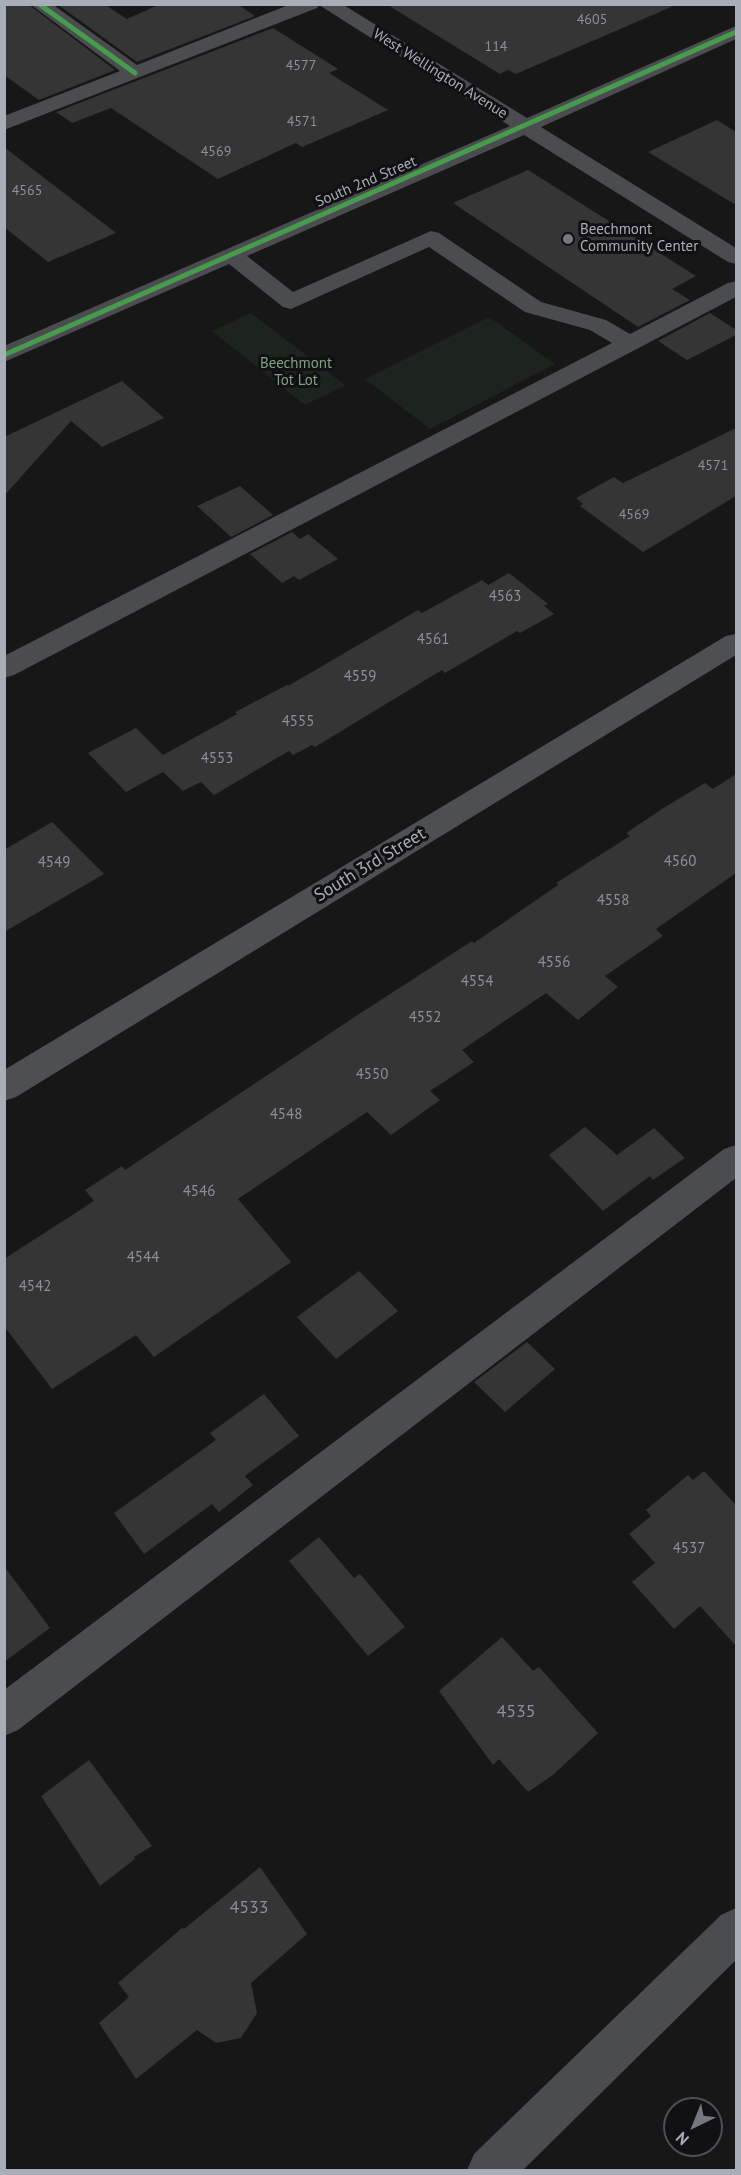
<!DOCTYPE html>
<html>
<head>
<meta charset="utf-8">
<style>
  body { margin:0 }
  #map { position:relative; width:741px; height:2175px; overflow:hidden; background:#171717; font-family:"PT Sans",sans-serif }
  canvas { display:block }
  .frame { position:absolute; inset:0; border:6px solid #a8adb8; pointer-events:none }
  .north { position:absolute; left:663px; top:2097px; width:60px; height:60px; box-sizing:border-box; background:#111113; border:2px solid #4d4f55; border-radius:50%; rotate:223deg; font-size:16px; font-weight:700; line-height:24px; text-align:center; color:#a8adb8 }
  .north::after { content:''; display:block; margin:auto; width:21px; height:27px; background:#757880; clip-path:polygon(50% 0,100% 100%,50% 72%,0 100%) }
</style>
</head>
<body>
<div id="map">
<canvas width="741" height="2175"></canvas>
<div class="frame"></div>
<div class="north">N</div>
</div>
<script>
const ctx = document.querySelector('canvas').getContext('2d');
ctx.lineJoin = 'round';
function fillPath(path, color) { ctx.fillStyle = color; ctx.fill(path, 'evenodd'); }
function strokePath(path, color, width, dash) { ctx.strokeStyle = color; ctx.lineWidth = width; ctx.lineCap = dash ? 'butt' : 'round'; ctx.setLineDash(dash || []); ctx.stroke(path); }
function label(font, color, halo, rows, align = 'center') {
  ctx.font = font + ' "PT Sans",sans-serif'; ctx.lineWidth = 6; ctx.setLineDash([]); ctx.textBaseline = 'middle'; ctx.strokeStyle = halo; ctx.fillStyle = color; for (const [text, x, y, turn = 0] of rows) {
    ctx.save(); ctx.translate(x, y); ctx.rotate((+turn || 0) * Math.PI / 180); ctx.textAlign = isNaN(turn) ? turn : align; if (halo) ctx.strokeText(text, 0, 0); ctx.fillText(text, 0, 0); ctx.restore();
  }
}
const green = new Path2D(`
  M 251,313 L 345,385 L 346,385 L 305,405 L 212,331 Z
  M 489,317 L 555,364 L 430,429 L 365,379 Z`);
const building = new Path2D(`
  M 4,4 L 28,4 L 115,70 L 39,100 L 4,75 Z
  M 57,4 L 104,4 L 127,19 L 160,4 L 237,4 L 255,16 L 137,62 Z
  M 386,4 L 678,4 L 516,74 L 508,70 L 500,74 Z
  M 273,28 L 338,69 L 329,73 L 388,110 L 302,147 L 296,143 L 218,179 L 111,108 L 72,123 L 56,112 Z
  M 717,120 L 736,132 L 736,205 L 648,152 Z
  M 4,147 L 116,233 L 48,262 L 4,227 Z
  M 528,170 L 696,276 L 672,289 L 690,300 L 638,327 L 453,203 Z
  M 710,313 L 736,330 L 736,335 L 687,360 L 658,341 Z
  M 122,381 L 164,418 L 102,447 L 71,421 L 4,496 L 4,437 Z
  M 736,428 L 736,496 L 643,552 L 580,506 L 583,504 L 576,498 L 614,477 L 623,483 Z
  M 240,486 L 273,515 L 231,537 L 197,506 Z
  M 292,532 L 300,539 L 308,534 L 338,559 L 299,580 L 294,576 L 282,583 L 250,554 Z
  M 509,573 L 548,604 L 544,606 L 554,614 L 520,633 L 517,631 L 445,673 L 442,670 L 315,747 L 312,745 L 293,755 L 289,751 L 214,795 L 201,782 L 183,791 L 163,772 L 126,792 L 88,753 L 136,728 L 163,755 L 237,714 L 235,712 L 287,685 L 288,686 L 418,610 L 422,613 L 482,580 L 488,585 Z
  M 736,774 L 736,873 L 656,929 L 663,936 L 605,976 L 618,987 L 578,1020 L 546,993 L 462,1050 L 474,1062 L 430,1091 L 440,1100 L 391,1135 L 367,1112 L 238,1199 L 291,1262 L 154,1357 L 136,1335 L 52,1389 L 4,1326 L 4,1259 L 94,1201 L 85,1190 L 122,1166 L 125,1170 L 353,1018 L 472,941 L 474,943 L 558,885 L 556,883 L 630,836 L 626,833 L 662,809 L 705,783 L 713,789 Z
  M 52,822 L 104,874 L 4,932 L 4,850 Z
  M 585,1127 L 617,1155 L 654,1128 L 685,1158 L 653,1180 L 650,1176 L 603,1211 L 549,1155 Z
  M 359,1271 L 398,1311 L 336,1359 L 297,1317 Z
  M 527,1342 L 555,1369 L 505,1412 L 474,1382 Z
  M 264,1394 L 299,1436 L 245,1476 L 253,1485 L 219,1512 L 212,1504 L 144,1554 L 114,1513 L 216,1440 L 210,1433 Z
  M 704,1471 L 736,1505 L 736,1646 L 700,1606 L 674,1629 L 632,1582 L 655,1563 L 629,1534 L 651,1516 L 646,1510 L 688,1475 L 693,1480 Z
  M 319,1537 L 354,1578 L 360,1574 L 405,1627 L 368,1656 L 289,1561 Z
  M 4,1566 L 50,1628 L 4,1662 Z
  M 502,1637 L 533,1671 L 539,1667 L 598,1733 L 553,1775 L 528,1792 L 499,1759 L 493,1765 L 439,1691 Z
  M 89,1760 L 152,1846 L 134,1857 L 135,1859 L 100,1886 L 41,1796 Z
  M 260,1867 L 307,1934 L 251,1983 L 257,2013 L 241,2038 L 216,2043 L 197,2030 L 136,2079 L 99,2023 L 129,1997 L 118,1983 L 182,1928 L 184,1929 Z`);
const minor = new Path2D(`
  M 30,4 L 52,4 L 137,65 L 291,4 L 342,4 L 527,118 L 736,26 L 736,39 L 541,127 L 736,248 L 736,264 L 728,262 L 524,135 L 247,256 L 293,292 L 431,231 L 439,233 L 541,302 L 606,320 L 630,334 L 728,283 L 736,281 L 736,297 L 14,675 L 4,678 L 4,656 L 612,343 L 590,330 L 525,312 L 429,247 L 291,309 L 283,307 L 229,264 L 4,362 L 4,346 L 510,126 L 319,5 L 317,8 L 4,130 L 4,116 L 120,71 Z
  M 736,1145 L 736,1178 L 18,1730 L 4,1736 L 4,1690 L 724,1149 Z
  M 736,1908 L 736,1960 L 523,2170 L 467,2170 L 474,2154 L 721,1915 Z`);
const major = new Path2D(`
  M 736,634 L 736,655 L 16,1097 L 4,1101 L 4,1070 L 726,636 Z`);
const cycleway = new Path2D(`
  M 39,4 L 135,73
  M 4,355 L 736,32`);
const markers = [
  [568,239,6,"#757880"]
];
const farNumbernames = [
  ["4605",592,20],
  ["114",496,47],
  ["4577",301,66],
  ["4571",302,122],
  ["4569",216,152],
  ["4565",27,191],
  ["4571",713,466],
  ["4569",634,515]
];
const farStreetnames = [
  ["West Wellington Avenue",440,74,32],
  ["South 2nd Street",366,182,-23]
];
const farPoinames = [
  ["Beechmont",580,230],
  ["Community Center",580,247]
];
const farParknames = [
  ["Beechmont",296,364],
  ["Tot Lot",296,381]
];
const numberNames = [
  ["4563",505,597],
  ["4561",433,640],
  ["4559",360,677],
  ["4555",298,722],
  ["4553",217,759],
  ["4560",680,862],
  ["4549",54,863],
  ["4558",613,901],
  ["4556",554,963],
  ["4554",477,982],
  ["4552",425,1018],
  ["4550",372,1075],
  ["4548",286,1115],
  ["4546",199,1192],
  ["4544",143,1258],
  ["4542",35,1287],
  ["4537",689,1549]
];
const streetNames = [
  ["South 3rd Street",370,865,-31]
];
const nearNumbernames = [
  ["4535",516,1712],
  ["4533",249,1908]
];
fillPath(green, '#1d241e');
fillPath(building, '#353536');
fillPath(minor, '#4b4c50');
fillPath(major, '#4d4f52');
strokePath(cycleway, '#469c4c', 5);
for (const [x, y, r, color] of markers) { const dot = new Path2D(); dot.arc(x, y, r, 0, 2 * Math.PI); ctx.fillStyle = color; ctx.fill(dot); strokePath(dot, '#111113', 2); }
label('14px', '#8b8f98', null, farNumbernames);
label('15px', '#a8adb8', '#111113', farStreetnames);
label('15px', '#a8adb8', '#111113', farPoinames, 'left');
label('15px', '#7fa381', '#111113', farParknames);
label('15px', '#8b8f98', null, numberNames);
label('18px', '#a8adb8', '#111113', streetNames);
label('18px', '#8b8f98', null, nearNumbernames);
</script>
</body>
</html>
